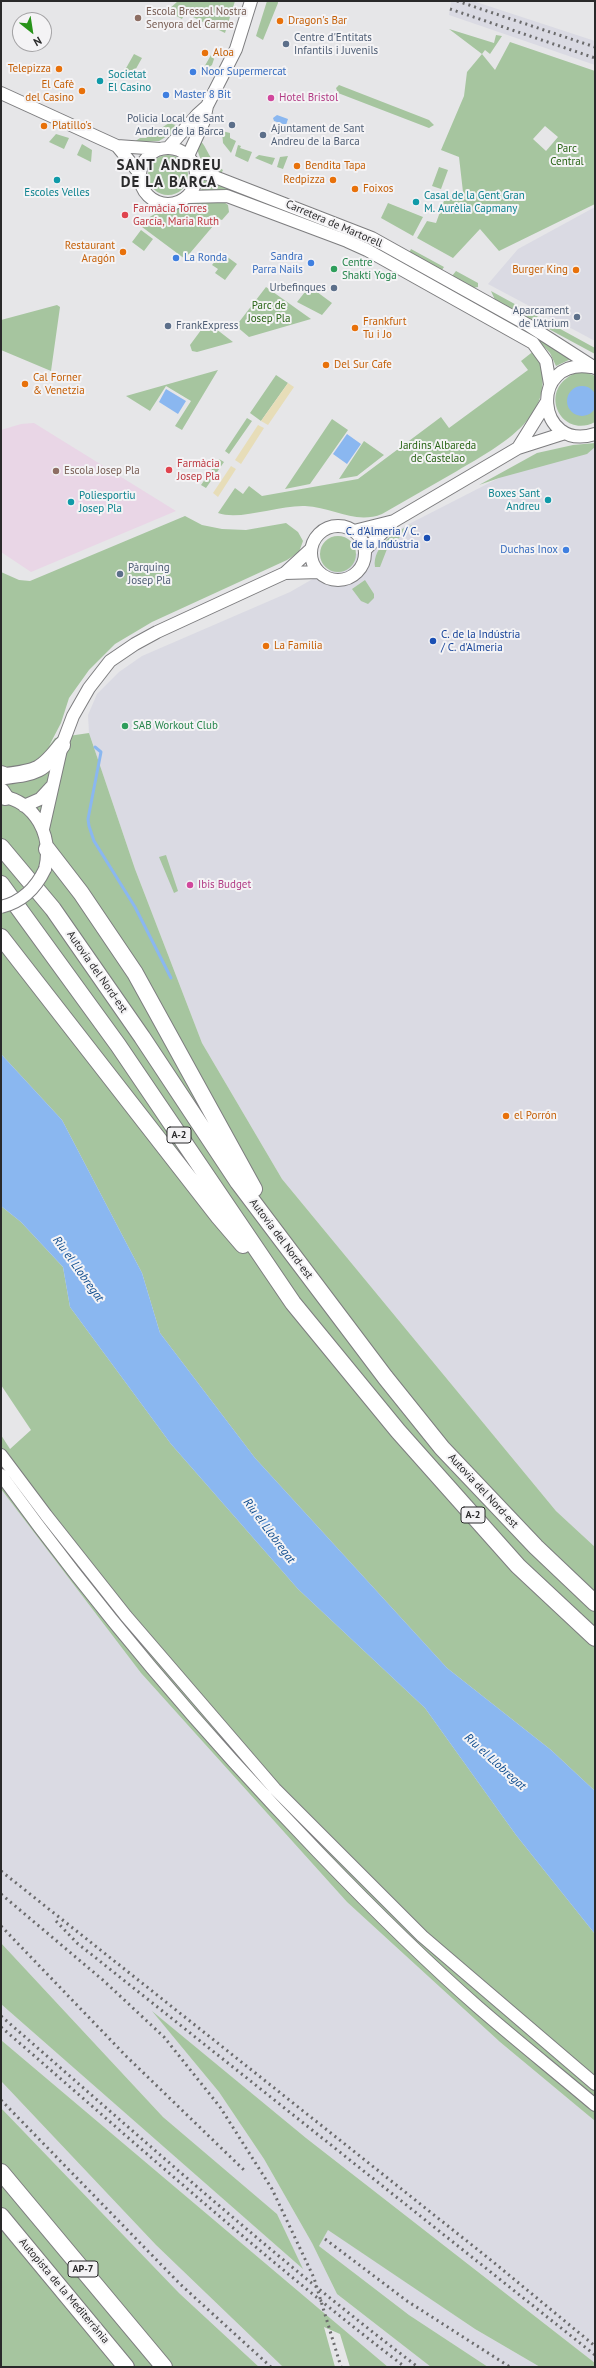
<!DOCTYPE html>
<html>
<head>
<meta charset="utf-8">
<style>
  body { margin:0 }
  #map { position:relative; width:596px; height:2368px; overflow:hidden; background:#e6e6e8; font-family:"PT Sans",sans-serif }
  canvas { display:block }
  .frame { position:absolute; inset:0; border:2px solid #29292a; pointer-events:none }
  .north { position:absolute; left:12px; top:12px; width:40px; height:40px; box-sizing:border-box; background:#f4f3f5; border:1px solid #a3a2a4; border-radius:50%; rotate:150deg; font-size:11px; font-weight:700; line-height:16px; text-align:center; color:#29292a }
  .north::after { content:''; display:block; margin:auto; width:14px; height:18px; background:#28931a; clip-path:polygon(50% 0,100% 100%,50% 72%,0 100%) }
</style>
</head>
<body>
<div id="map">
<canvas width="596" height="2368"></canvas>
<div class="frame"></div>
<div class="north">N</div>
</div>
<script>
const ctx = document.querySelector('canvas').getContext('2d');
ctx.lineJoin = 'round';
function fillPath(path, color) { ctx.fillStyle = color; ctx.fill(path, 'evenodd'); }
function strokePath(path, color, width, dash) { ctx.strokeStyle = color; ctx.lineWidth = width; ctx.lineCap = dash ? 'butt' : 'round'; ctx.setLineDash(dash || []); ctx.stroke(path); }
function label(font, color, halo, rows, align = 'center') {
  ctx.font = font + ' "PT Sans",sans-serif'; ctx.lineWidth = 4; ctx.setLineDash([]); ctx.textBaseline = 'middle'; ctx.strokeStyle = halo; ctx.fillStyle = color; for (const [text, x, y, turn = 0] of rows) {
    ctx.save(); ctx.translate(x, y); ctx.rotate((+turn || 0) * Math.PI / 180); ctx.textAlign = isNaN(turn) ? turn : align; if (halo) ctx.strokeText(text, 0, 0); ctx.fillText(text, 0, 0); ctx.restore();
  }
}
const built = new Path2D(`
  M 451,1 L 473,1 L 595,41 L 595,65 L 449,15 Z
  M 595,207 L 595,341 L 488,284 L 518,249 Z
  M 595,444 L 595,1547 L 556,1511 L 282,1179 L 202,1043 L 135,869 L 89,733 L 88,715 L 97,694 L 119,672 L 142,656 L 290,592 L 407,525 L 540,457 Z
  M 1,1489 L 141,1673 L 347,1902 L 500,2042 L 595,2121 L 595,2363 L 306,2138 L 154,2013 L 219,2092 L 264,2159 L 312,2243 L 337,2294 L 431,2367 L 388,2367 L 1,2040 L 1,2004 L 302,2268 L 277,2214 L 163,2117 L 1,1943 Z
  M 1,2081 L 156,2245 L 283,2367 L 259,2367 L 179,2293 L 1,2108 Z
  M 328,2229 L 475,2329 L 540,2367 L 488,2367 L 409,2315 L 319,2246 Z`);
const education = new Path2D(`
  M 34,423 L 176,511 L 31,572 L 1,552 L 1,430 L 21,424 Z`);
const green = new Path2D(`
  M 178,1 L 235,1 L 225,33 L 185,13 L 182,19 L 167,11 Z
  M 267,1 L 278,1 L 278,3 L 263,40 L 256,36 Z
  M 449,29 L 494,43 L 496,35 L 502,36 L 490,54 L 485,50 L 482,54 L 495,70 L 510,42 L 595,71 L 595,204 L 499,251 L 480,229 L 453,258 L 417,238 L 427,221 L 436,223 L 445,198 L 463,192 L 459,157 L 441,150 L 464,96 L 467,72 L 482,54 ZM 545,126 L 558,137 L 546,151 L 533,139 Z
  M 134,54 L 142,58 L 133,74 L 125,70 Z
  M 211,55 L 214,59 L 212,65 L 205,70 L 203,69 Z
  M 339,85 L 429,120 L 434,125 L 429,128 L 338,93 L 336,88 Z
  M 169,123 L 182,127 L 159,141 L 134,142 L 140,138 L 146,138 Z
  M 222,131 L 230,133 L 230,138 L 236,141 L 231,153 L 223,143 Z
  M 56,134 L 69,138 L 64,149 L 49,142 Z
  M 198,139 C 207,144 208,161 223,170 L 221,174 C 205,168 195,158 198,139 Z
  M 82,144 L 92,150 L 91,162 L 77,155 Z
  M 238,145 L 241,146 L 240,148 L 252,152 L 248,162 L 235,156 Z
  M148 175a20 20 0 1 1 40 0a20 20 0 1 1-40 0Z
  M 259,155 L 275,158 L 272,165 L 255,158 Z
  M 288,156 L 283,169 L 277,167 L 280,157 Z
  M 439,167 L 448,170 L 441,189 L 432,186 Z
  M 204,178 L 247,196 L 246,200 L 201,191 Z
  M 255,197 L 357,236 L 437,279 L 434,281 L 254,200 Z
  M 221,200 L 228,205 L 229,212 L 222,220 L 219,219 L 185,259 L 138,224 L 158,212 L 179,209 L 193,202 Z
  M 388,203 L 423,217 L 413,236 L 381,218 Z
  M 141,230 L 153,239 L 144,251 L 132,242 Z
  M 411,249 L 444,267 L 442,270 L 409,253 Z
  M 222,253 L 237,264 L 225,280 L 215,273 L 218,269 L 212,265 Z
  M 456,271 L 478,283 L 478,287 L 473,288 L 452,276 Z
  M 444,282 L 515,322 L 571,359 L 556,366 L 550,353 L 535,337 L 441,285 Z
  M 266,287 L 311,319 L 249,337 L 236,326 Z
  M 313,289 L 332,303 L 322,315 L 297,302 L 305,292 L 308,295 Z
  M 491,291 L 595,348 L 595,354 L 495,300 Z
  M 57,305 L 60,307 L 51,371 L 1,350 L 1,320 Z
  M 207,322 L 233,342 L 197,352 L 192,351 L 190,345 Z
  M 535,350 C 565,413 501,445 457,471 C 432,485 407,500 382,514 C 355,525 333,507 305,506 C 278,505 240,521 218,513 L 235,488 L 243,494 L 249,486 L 262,496 L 358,479 L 441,417 L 449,428 L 528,370 L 521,361 Z
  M 218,370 L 182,430 L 175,426 L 191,401 L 166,386 L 150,411 L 126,396 Z
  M 576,373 L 588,373 L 595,376 L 595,422 C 561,440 536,389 576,373 Z
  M 276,375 L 288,383 L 261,421 L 250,413 Z
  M 247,418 L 252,421 L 229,454 L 225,451 Z
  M 332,419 L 348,430 L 310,484 L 285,489 Z
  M 364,441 L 384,455 L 357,476 L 339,479 Z
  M 595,443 L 595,447 L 587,454 L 499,478 L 479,485 L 537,453 L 573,445 Z
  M 219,459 L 224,462 L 206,488 L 201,485 Z
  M 185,516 L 202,525 L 222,529 L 246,530 L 286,523 L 298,532 L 303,541 L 299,552 L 287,560 L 152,622 L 115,644 L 89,670 L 69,698 L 61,723 L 49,746 L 55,738 L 89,733 L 135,869 L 202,1043 L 282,1179 L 556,1511 L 595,1547 L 595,1791 L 551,1750 L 447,1668 L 255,1458 L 160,1333 L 142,1273 L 62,1120 L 1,1054 L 1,768 L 9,770 L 1,764 L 1,572 L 19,580 L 30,581 Z
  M 413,525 L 387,549 L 380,567 L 375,567 C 372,547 396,529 413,525 Z
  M320 554a18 18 0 1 1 36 0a18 18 0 1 1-36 0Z
  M 365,580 L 374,594 L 374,598 L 368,604 L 361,601 L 352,589 Z
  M 166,855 L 178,891 L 174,893 L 159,857 Z
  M 1,1206 L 21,1222 L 63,1267 L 70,1307 L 171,1444 L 298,1589 L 425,1708 L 516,1835 L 595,1934 L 595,2121 L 500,2042 L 347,1902 L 141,1673 L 1,1489 L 1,1435 L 10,1449 L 31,1430 L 1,1385 Z
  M 1,1943 L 163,2117 L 277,2214 L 303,2269 L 1,2004 Z
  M 152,2011 L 306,2138 L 595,2363 L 595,2367 L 540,2367 L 475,2329 L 328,2230 L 319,2246 L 409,2315 L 488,2367 L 431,2367 L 337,2294 L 312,2243 L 264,2159 L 219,2092 Z
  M 1,2040 L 388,2367 L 350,2367 L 340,2334 L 324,2327 L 335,2367 L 283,2367 L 156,2245 L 1,2081 Z
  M 1,2108 L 179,2293 L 259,2367 L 1,2367 Z`);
const sand = new Path2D(`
  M 288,383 L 294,387 L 268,425 L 261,421 Z
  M 258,425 L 264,428 L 241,464 L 235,460 Z
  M 231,466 L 236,469 L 218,497 L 213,493 Z`);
const water = new Path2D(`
  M 277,115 L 288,119 L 286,125 L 274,121 L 273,118 Z
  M567 401a15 15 0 1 1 30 0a15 15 0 1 1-30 0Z
  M 166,389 L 186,401 L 178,414 L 159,402 Z
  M 347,434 L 361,444 L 347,464 L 333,454 Z
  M 1,1054 L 62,1120 L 142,1273 L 160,1333 L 255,1458 L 447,1668 L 551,1750 L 595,1791 L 595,1934 L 516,1835 L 425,1708 L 298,1589 L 171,1444 L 70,1307 L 63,1267 L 21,1222 L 1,1206 Z`);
const stream = new Path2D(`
  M 95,747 L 101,752 L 88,819 L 89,826 L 94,841 L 135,907 L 171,978`);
const secondary = new Path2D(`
  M 1,93 L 117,146 L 160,149
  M 117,146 L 140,174
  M140 176a28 28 0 1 1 56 0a28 28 0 1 1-56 0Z
  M 168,148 L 197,115 L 207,106
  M 188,156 L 204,121 L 207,106 L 236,49 L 251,1
  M 194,165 L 202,172 L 215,177 L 372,238 L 528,325 L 595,368
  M 188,197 L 227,196 L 347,241 L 367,250 L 533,343 L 546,361 L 550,384
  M 591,367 C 528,357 536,453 595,434
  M 518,448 L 546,403
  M311 553a27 27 0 1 1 54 0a27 27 0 1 1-54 0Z
  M 354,531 L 394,521
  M 366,549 L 394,521 L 518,448 L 565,433
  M 285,573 L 319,572
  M 1,796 C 36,802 53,836 45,869
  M 24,806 L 40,799 L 52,786
  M 43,829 L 62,745 L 73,716 L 89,688 L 110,661 L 135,644 L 157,632 L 285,573 L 310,550
  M 1,1455 L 46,1515 L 126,1616 L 275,1789 L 422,1936 L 595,2084
  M 1,1475 C 97,1608 204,1734 318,1852 C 369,1905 422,1958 478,2007 C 516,2040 556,2072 595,2105`);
const highway = new Path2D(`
  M 1,774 L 5,776 C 37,772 42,771 62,745
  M 1,791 L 5,797
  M 1,847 L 53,909 L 142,1037 L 238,1182 L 385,1377 L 442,1448 L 536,1547 L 595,1603
  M 47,849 L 81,893 L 135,973 L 254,1189
  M 1,884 L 118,1045 L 293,1303 L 398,1431 L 518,1566 L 595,1638
  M 1,937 L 219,1217 L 243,1245
  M 1,2172 L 164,2367
  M 1,2216 L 126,2367`);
const rail = new Path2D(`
  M 457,1 L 595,47
  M 450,9 L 595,58
  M 1,1871 L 492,2261 L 595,2346
  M 1,1894 L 104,1981 L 164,2037 L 220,2107 L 272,2189 L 314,2278 L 341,2367
  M 56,1921 L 77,1943 L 595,2355
  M 1,1926 L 126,2056 L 245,2171
  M 1,2016 C 138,2135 273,2257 418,2367
  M 1,2027 C 134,2142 265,2260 405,2367
  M 1,2100 L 180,2284 L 271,2367
  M 325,2239 L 407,2301 L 510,2367`);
const secondaryBridge = new Path2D(`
  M 1,907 C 22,902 36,888 45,869`);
const markers = [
  [138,18,4,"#8d6e63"],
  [280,21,4,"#e8710a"],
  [286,44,4,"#5c6f8a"],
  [205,53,4,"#e8710a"],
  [59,69,4,"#e8710a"],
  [193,72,4,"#3f7fe0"],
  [100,81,4,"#0f9aa8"],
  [82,91,4,"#e8710a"],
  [166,95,4,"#3f7fe0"],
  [271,98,4,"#d1479c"],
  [232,125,4,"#5c6f8a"],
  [44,126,4,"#e8710a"],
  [263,135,4,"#5c6f8a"],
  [297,166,4,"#e8710a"],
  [57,180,4,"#0f9aa8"],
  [333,180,4,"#e8710a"],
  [355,189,4,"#e8710a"],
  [416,202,4,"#0f9aa8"],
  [125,215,4,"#e0444e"],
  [123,252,4,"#e8710a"],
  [176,258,4,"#3f7fe0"],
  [311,263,4,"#3f7fe0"],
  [334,269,4,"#2e9e5b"],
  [576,270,4,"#e8710a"],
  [334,288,4,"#5c6f8a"],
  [577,317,4,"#5c6f8a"],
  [168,326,4,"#5c6f8a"],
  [355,328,4,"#e8710a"],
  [326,365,4,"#e8710a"],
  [25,384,4,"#e8710a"],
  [169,470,4,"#e0444e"],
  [56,471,4,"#8d6e63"],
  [548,500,4,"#0f9aa8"],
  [71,502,4,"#0f9aa8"],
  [427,538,4,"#1a4fb4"],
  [566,550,4,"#3f7fe0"],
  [120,574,4,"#5c6f8a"],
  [433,641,4,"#1a4fb4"],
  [266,646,4,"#e8710a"],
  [125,726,4,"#2e9e5b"],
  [190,885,4,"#d1479c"],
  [506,1116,4,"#e8710a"]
];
const shields = [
  [179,1135,24],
  [473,1515,24],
  [83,2269,30]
];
const shieldNames = [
  ["A-2",179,1135],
  ["A-2",473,1515],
  ["AP-7",83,2269]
];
const educationNames = [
  ["Escola Bressol Nostra",146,12],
  ["Senyora del Carme",146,25],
  ["Escola Josep Pla",64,471]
];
const foodNames = [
  ["Dragon's Bar",288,21],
  ["Aloa",213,53],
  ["Telepizza",51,69,"right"],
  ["El Cafè",74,85,"right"],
  ["del Casino",74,98,"right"],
  ["Platillo's",52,126],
  ["Bendita Tapa",305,166],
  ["Redpizza",325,180,"right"],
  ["Foixos",363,189],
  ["Restaurant",115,246,"right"],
  ["Aragón",115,259,"right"],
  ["Burger King",568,270,"right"],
  ["Frankfurt",363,322],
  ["Tu i Jo",363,335],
  ["Del Sur Cafe",334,365],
  ["Cal Forner",33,378],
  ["& Venetzia",33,391],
  ["La Familia",274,646],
  ["el Porrón",514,1116]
];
const serviceNames = [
  ["Centre d'Entitats",294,38],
  ["Infantils i Juvenils",294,51],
  ["Policia Local de Sant",224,119,"right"],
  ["Andreu de la Barca",224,132,"right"],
  ["Ajuntament de Sant",271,129],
  ["Andreu de la Barca",271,142],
  ["Urbefinques",326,288,"right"],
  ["Aparcament",569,311,"right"],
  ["de l'Atrium",569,324,"right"],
  ["FrankExpress",176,326],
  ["Pàrquing",128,568],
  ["Josep Pla",128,581]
];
const shopNames = [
  ["Noor Supermercat",201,72],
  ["Master 8 Bit",174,95],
  ["Sandra",303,257,"right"],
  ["Parra Nails",303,270,"right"],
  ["La Ronda",184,258],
  ["Duchas Inox",558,550,"right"]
];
const cultureNames = [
  ["Societat",108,75],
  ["El Casino",108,88],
  ["Escoles Velles",57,193,"center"],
  ["Casal de la Gent Gran",424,196],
  ["M. Aurèlia Capmany",424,209],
  ["Boxes Sant",540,494,"right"],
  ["Andreu",540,507,"right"],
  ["Poliesportiu",79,496],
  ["Josep Pla",79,509]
];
const hotelNames = [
  ["Hotel Bristol",279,98],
  ["Ibis Budget",198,885]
];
const parkNames = [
  ["Parc",567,149],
  ["Central",567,162],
  ["Parc de",269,306],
  ["Josep Pla",269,319],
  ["Jardins Albareda",438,446],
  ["de Castelao",438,459]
];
const healthNames = [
  ["Farmàcia Torres",133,209],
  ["García, Maria Ruth",133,222],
  ["Farmàcia",177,464],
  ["Josep Pla",177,477]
];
const streetNames = [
  ["Carretera de Martorell",334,224,23],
  ["Autovia del Nord-est",97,972,55],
  ["Autovia del Nord-est",281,1239,53],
  ["Autovia del Nord-est",483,1491,47],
  ["Autopista de la Mediterrània",64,2291,50]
];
const leisureNames = [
  ["Centre",342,263],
  ["Shakti Yoga",342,276],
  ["SAB Workout Club",133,726]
];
const transitNames = [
  ["C. d'Almeria / C.",419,532],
  ["de la Indústria",419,545],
  ["C. de la Indústria",441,635,"left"],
  ["/ C. d'Almeria",441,648,"left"]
];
const waterNames = [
  ["Riu el Llobregat",78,1269,54],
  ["Riu el Llobregat",269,1531,53],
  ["Riu el Llobregat",495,1762,42]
];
const districtNames = [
  ["SANT ANDREU",169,166],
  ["DE LA BARCA",169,183]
];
fillPath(built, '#dadae3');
fillPath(education, '#e9d6e6');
fillPath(green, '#a6c59f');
fillPath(sand, '#e7ddb8');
fillPath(water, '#8ab7f0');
strokePath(stream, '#8ab7f0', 3);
strokePath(secondary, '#7d7d7f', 14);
strokePath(highway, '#7d7d7f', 18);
strokePath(secondary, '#fff', 12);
strokePath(highway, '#fff', 16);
strokePath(rail, '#6b6b6c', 3, [2, 4]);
strokePath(secondaryBridge, '#7d7d7f', 14, []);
strokePath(secondaryBridge, '#fff', 12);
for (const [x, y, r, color] of markers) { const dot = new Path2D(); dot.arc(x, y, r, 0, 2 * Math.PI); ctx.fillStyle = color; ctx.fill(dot); strokePath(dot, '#f4f3f5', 1.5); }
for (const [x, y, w] of shields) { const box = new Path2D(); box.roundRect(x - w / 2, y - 8, w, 16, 3); ctx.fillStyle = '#f4f3f5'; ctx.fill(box); strokePath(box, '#29292a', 1); }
label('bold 10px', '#29292a', null, shieldNames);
label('11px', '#785e54', '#f4f3f5', educationNames, 'left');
label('11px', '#c56008', '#f4f3f5', foodNames, 'left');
label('11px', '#4e5e75', '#f4f3f5', serviceNames, 'left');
label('11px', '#366cbe', '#f4f3f5', shopNames, 'left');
label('11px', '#0d838f', '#f4f3f5', cultureNames, 'left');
label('11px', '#b23c85', '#f4f3f5', hotelNames, 'left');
label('11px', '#2a6517', '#f4f3f5', parkNames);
label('11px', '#be3a42', '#f4f3f5', healthNames, 'left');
label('11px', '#29292a', '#f4f3f5', streetNames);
label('11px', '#27864d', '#f4f3f5', leisureNames, 'left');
label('11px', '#164399', '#f4f3f5', transitNames, 'right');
label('italic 12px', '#104e90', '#f4f3f5', waterNames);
ctx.letterSpacing = '1px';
label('bold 15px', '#29292a', '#f4f3f5', districtNames);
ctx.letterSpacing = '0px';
</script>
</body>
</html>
